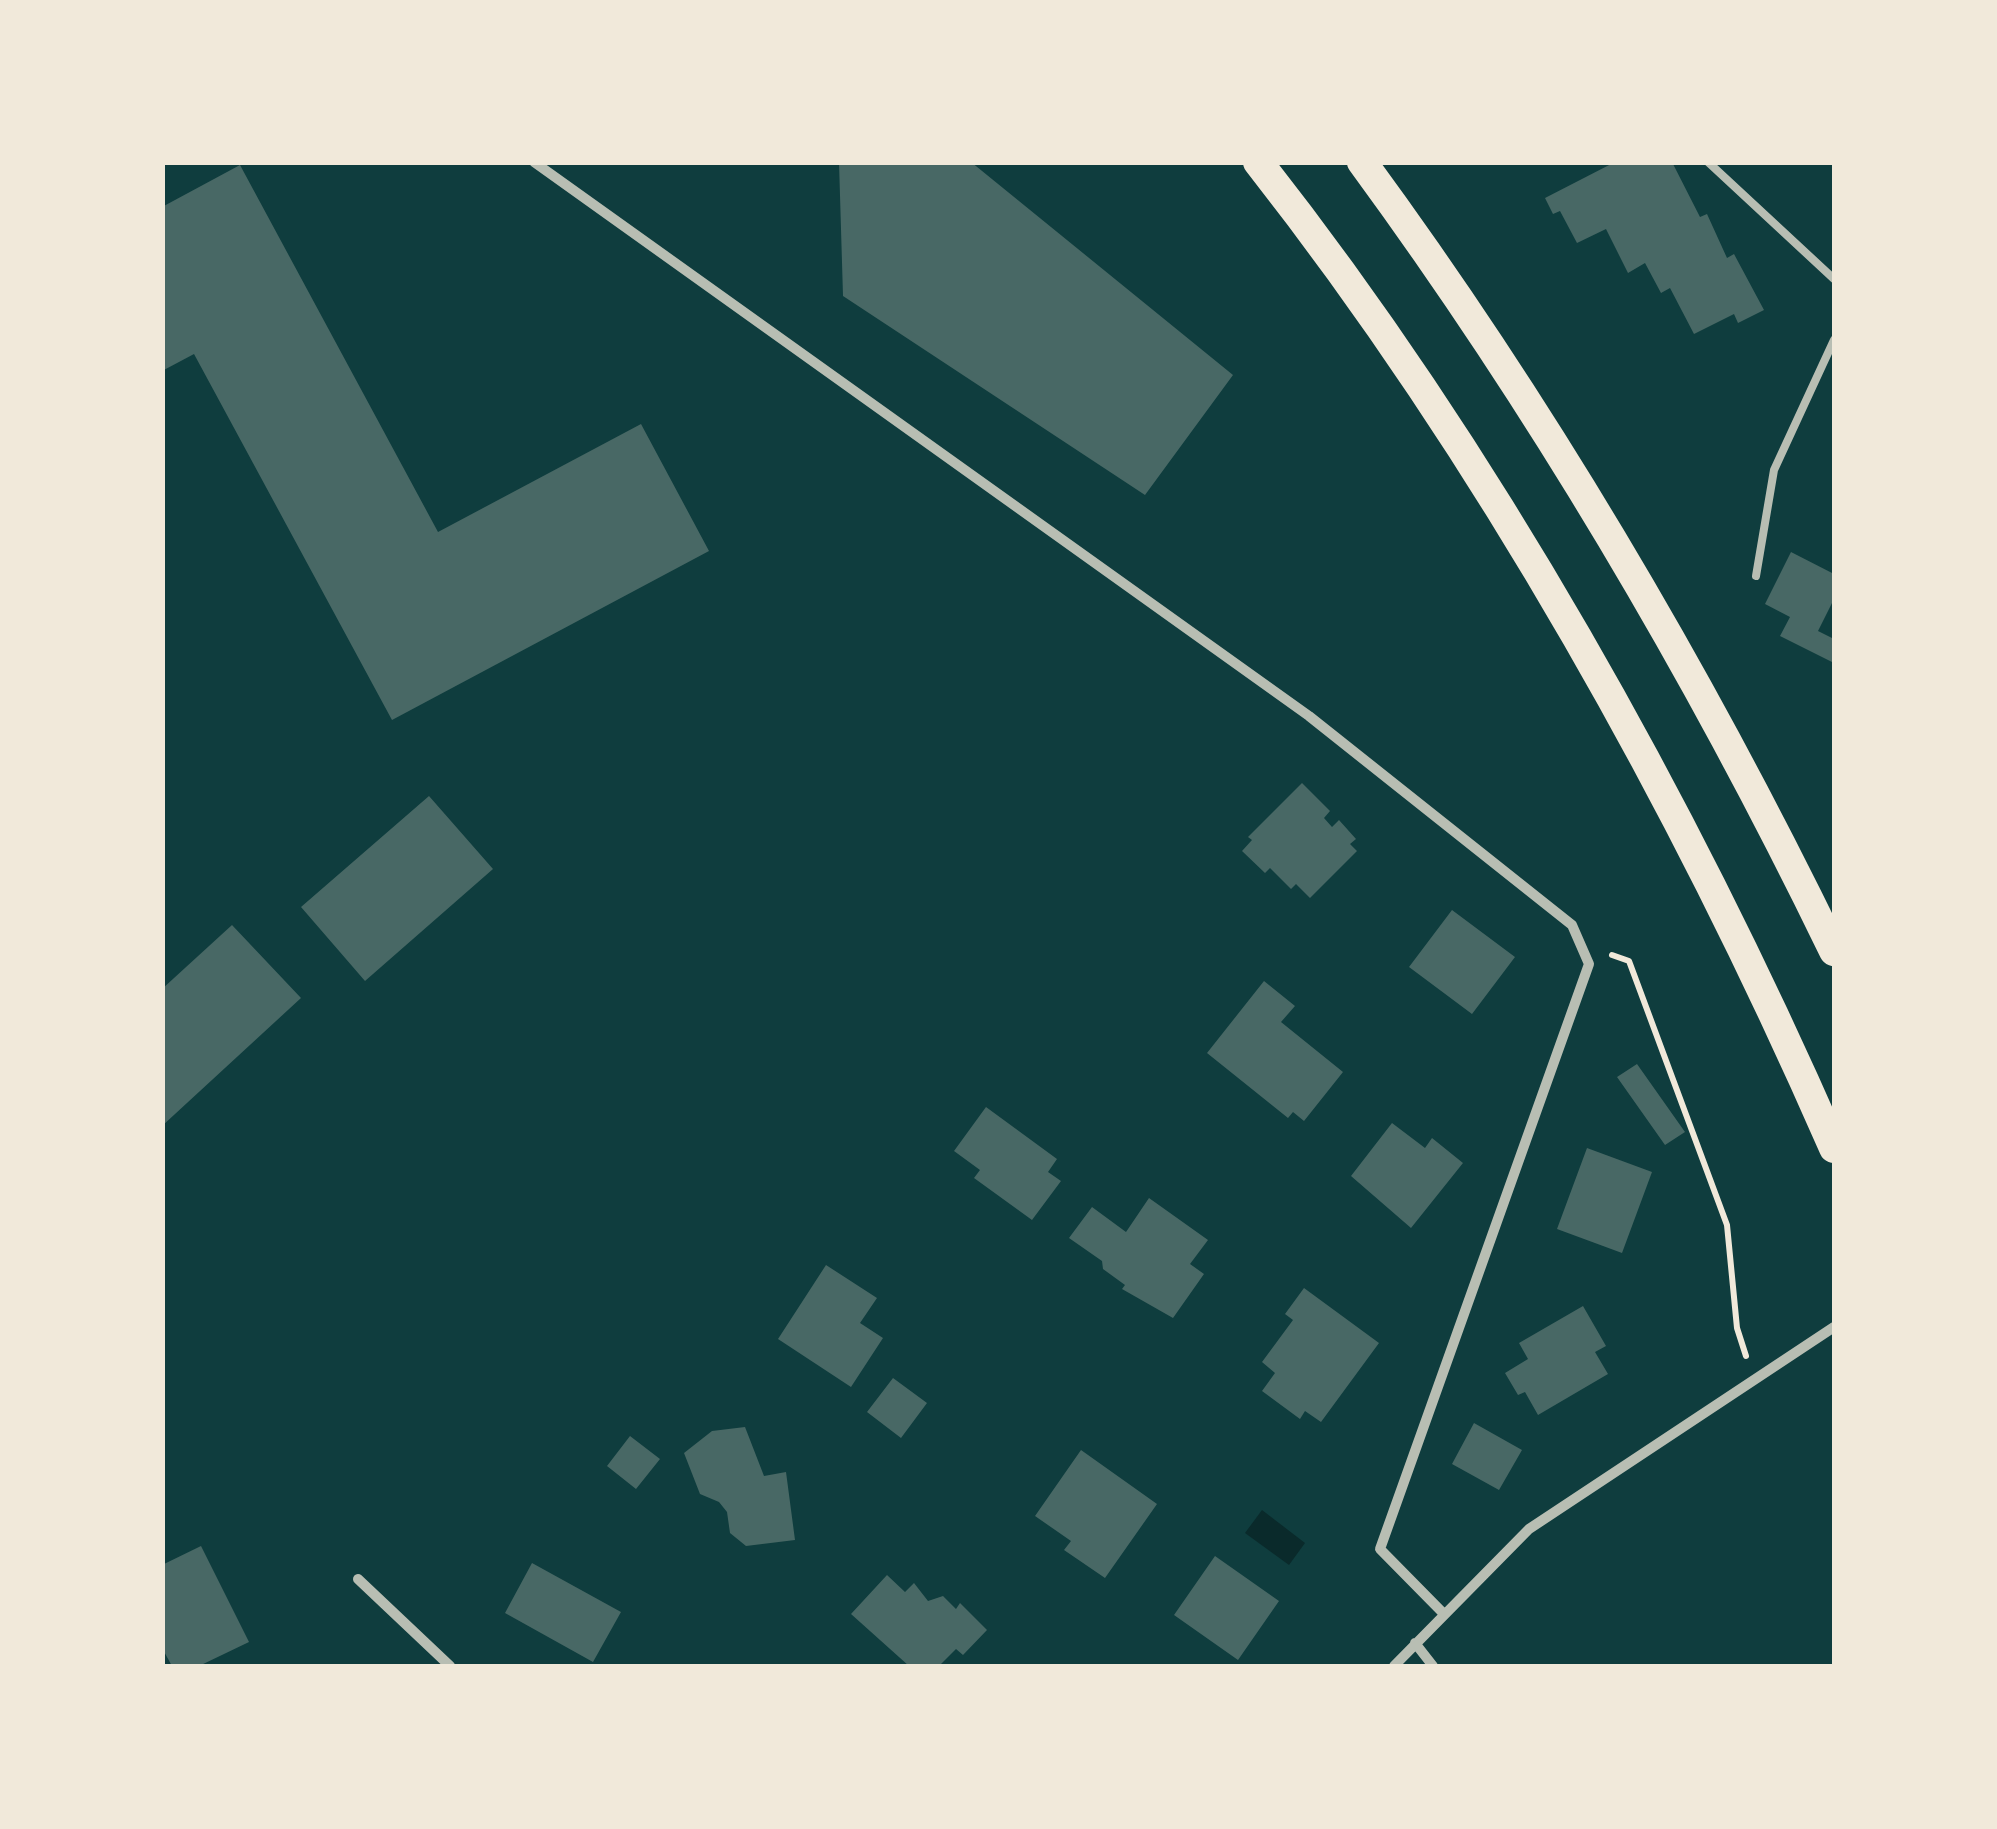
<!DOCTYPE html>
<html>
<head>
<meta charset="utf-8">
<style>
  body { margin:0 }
  #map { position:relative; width:1997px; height:1829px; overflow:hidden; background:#0f3d3e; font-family:"Public Sans",sans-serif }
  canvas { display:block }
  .frame { position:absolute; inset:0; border:165px solid #f1e9da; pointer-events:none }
</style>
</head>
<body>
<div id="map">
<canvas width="1997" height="1829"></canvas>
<div class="frame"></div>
</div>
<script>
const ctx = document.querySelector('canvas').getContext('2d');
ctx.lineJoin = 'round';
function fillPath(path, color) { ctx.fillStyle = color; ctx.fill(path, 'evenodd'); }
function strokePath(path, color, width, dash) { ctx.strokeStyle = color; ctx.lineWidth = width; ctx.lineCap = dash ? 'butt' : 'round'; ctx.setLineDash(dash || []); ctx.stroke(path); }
const water = new Path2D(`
  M 1262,1510 L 1305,1543 L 1289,1565 L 1245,1533 Z`);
const building = new Path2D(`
  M 839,162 L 971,162 L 1233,375 L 1145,495 L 843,296 Z
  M 1615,162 L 1672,162 L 1700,217 L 1707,214 L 1727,258 L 1734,254 L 1764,310 L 1738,323 L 1734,314 L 1694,334 L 1670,288 L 1661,293 L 1645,263 L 1628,273 L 1606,229 L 1577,243 L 1560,211 L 1553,214 L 1545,198 Z
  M 240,165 L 438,532 L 641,424 L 709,551 L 392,720 L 194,354 L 162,371 L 162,207 Z
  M 1791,552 L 1834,574 L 1834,599 L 1818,631 L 1834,639 L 1834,663 L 1780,636 L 1790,617 L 1765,604 Z
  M 1302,783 L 1330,811 L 1324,818 L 1332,827 L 1339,820 L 1356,839 L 1350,844 L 1357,851 L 1310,898 L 1296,884 L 1291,889 L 1270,868 L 1265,873 L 1242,851 L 1252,840 L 1248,837 Z
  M 429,796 L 493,869 L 365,981 L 301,907 Z
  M 1452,910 L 1515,957 L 1472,1014 L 1409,967 Z
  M 232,925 L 301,998 L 162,1126 L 162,989 Z
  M 1264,981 L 1295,1006 L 1281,1022 L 1343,1072 L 1304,1121 L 1293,1112 L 1288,1118 L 1207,1053 Z
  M 1637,1064 L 1685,1132 L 1665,1145 L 1617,1077 Z
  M 986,1107 L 1057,1159 L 1048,1172 L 1061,1181 L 1032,1220 L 974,1178 L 980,1170 L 954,1151 Z
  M 1392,1123 L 1425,1148 L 1432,1138 L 1463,1163 L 1411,1228 L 1351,1176 Z
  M 1587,1148 L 1652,1172 L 1622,1253 L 1557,1229 Z
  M 1149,1198 L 1208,1240 L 1190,1264 L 1204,1274 L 1173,1318 L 1122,1289 L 1125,1285 L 1103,1269 L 1102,1261 L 1069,1238 L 1092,1207 L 1126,1232 Z
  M 826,1265 L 877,1298 L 860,1323 L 883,1338 L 851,1387 L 778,1339 Z
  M 1304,1288 L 1379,1343 L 1321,1422 L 1305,1411 L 1300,1419 L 1262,1391 L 1275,1373 L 1262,1362 L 1293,1320 L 1285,1314 Z
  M 1583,1306 L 1606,1346 L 1595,1352 L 1608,1374 L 1538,1415 L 1525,1392 L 1518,1395 L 1505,1373 L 1528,1359 L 1519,1343 Z
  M 893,1378 L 927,1403 L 901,1438 L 867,1412 Z
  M 1474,1423 L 1522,1450 L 1499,1490 L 1452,1464 Z
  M 745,1427 L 764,1476 L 786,1472 L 795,1540 L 746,1546 L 730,1533 L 727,1512 L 719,1502 L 700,1494 L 684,1453 L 712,1431 Z
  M 630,1436 L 660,1459 L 636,1489 L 607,1466 Z
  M 1081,1450 L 1157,1504 L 1105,1578 L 1064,1550 L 1071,1541 L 1035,1516 Z
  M 201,1546 L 249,1642 L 199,1666 L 172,1666 L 162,1648 L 162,1565 Z
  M 1215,1556 L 1279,1601 L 1238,1660 L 1174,1615 Z
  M 532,1563 L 621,1612 L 593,1662 L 505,1613 Z
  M 887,1575 L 905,1592 L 914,1583 L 928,1601 L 943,1596 L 956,1609 L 960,1603 L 987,1630 L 963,1655 L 956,1649 L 939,1666 L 909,1666 L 851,1614 Z`);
const path = new Path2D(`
  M 1612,955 L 1629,961 L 1727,1225 L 1737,1328 L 1746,1356`);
const service = new Path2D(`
  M 1708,162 L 1834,279
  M 1756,576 L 1774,470 L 1834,340`);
const minor = new Path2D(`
  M 534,162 L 1309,716 L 1572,925 L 1589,964 L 1380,1549 L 1444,1614
  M 358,1579 L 450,1666
  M 1415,1643 L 1433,1666
  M 1394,1666 L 1529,1529 L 1834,1327`);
const motorway = new Path2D(`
  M 1258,162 C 1490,457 1684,805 1834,1148
  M 1362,162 C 1544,410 1700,675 1834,951`);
fillPath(water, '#0a2a2b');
fillPath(building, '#486865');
strokePath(path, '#f1e9da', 6);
strokePath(service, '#b8beb3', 8);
strokePath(minor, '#b8beb3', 10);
strokePath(motorway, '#f1e9da', 30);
</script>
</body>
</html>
